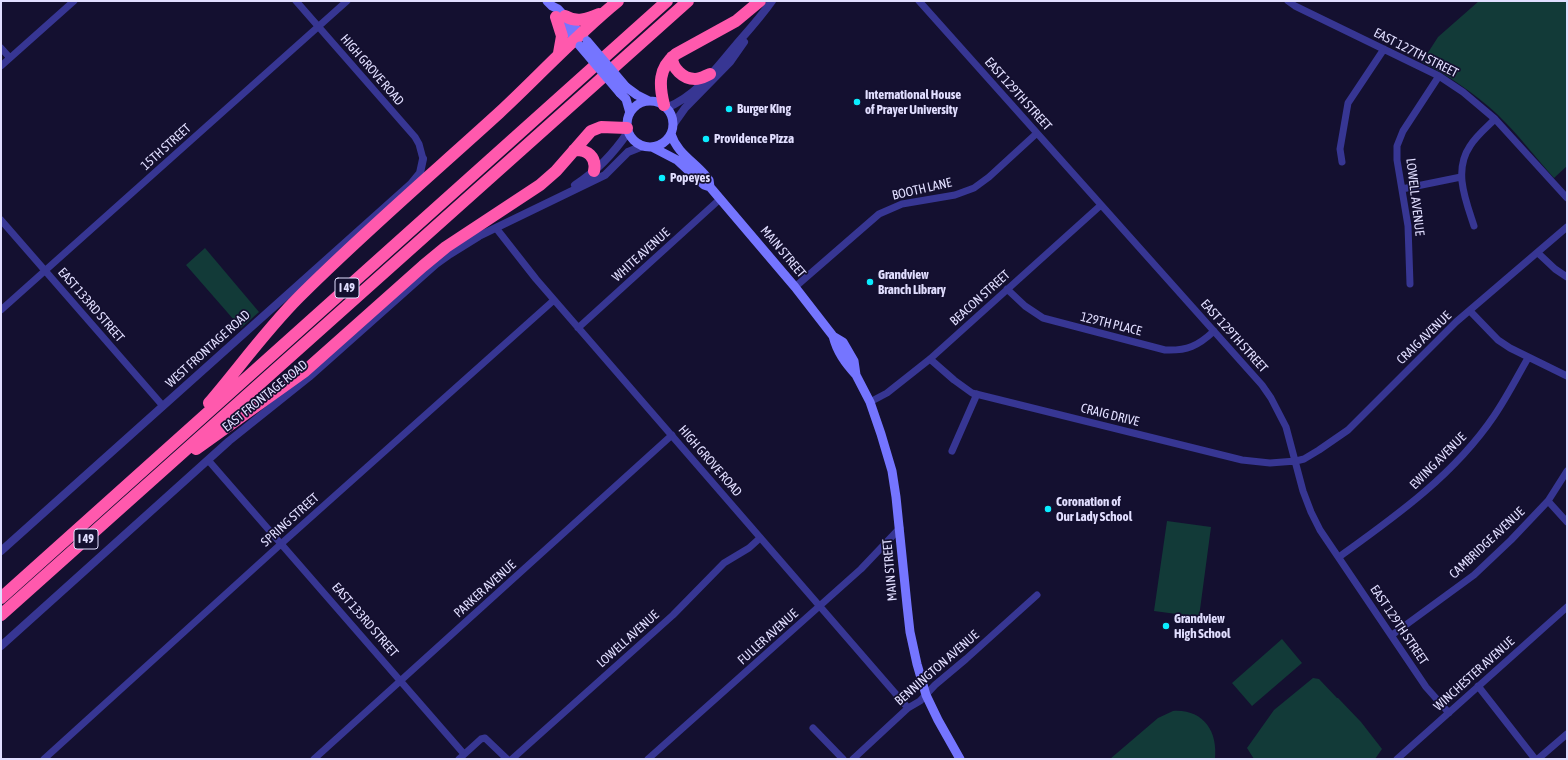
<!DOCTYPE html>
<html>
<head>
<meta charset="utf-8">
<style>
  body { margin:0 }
  #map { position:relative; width:1568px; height:760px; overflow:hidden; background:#141030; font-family:"Asap Condensed",sans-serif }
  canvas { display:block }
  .frame { position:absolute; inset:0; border:2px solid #e1deff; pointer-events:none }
</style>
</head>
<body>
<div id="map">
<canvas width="1568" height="760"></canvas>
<div class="frame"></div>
</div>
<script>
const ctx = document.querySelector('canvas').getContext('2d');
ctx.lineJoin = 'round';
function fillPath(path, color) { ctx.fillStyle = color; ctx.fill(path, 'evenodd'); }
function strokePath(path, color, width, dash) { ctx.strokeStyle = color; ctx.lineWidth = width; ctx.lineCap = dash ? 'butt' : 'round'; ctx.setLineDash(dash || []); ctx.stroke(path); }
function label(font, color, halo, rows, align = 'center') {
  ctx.font = font + ' "Asap Condensed",sans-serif'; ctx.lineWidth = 3.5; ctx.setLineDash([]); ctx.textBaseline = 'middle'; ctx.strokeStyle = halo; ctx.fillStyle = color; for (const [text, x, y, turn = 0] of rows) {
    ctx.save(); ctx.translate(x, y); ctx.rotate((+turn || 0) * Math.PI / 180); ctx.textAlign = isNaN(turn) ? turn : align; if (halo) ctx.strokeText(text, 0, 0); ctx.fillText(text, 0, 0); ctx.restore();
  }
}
const green = new Path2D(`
  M 1479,1 L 1567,1 L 1567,166 L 1554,178 C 1536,158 1517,133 1497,114 C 1474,93 1449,76 1422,62 L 1438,37 Z
  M 205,248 L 259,312 L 241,328 L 186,265 Z
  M 1167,521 L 1211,527 L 1199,617 L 1154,611 Z
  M 1282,639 L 1302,663 L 1252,706 L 1232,683 Z
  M 1313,678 L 1319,679 L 1337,698 L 1338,698 L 1361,722 L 1382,749 L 1375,759 L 1254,759 L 1247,748 L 1274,710 Z
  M 1173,711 C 1203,709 1218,731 1215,759 L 1110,759 L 1158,718 Z`);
const minor = new Path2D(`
  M 296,1 L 415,137 L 419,144 L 423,159
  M 919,1 L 1262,385 L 1271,398 L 1286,427 L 1303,491 L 1311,512 L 1320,530 L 1426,687 L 1449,713
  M 1288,1 L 1295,6 L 1439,76 L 1463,92 L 1495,119 L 1567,198
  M 1,48 L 10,58
  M 1,66 L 74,1
  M 1342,162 L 1340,149 L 1348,103 L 1384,49
  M 1402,189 L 1461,177
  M 1,220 L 163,406
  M 1474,226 C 1466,201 1453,171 1470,146 C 1476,136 1487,127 1495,119
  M 496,228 L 536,279 L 908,708
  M 1538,253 L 1555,269 L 1567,277
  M 1410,284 L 1408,226 L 1397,160 L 1397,146 L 1403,131 L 1439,76
  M 795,287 L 879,214 L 902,204 L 955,195 L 974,188 L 989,177 L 1037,133
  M 1007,289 L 1025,306 L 1043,318 L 1165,350 C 1187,351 1198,346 1214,331
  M 1,310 L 347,1
  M 1470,311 L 1498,340 L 1510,348 L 1567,376
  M 578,328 L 720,199
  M 930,359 L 954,380 L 972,393 L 1242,460 L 1270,463 L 1296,461 L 1304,459 L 1319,450 L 1348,430 L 1456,322 L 1567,227
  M 870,402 L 887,393 L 930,359 L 1101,205
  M 952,451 L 977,394
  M 208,460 L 464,754
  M 1548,501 L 1567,522
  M 1339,557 C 1396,516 1454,475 1494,416 C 1507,397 1517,377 1528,358
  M 1392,635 L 1474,575 L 1511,540 L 1548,501 L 1567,471
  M 1478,686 L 1535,759
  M 813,728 L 843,759
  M 44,759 L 282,543 L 554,300
  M 314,759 L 672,435
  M 459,759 L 481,739 L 485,738 L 507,759
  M 512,759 L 673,615 L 724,563 L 749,548 L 760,538
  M 648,759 L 861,569 L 900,528
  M 853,759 L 908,708 L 920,701 L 935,685 L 966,659 L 1037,595
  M 1397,759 L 1567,607
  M 1538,759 L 1567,734`);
const tertiary = new Path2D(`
  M 666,108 C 695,97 716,69 735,46 C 748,31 760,18 772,1
  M 673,125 L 685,108 L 730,62 L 744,42
  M 575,185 C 597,171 614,153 628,132
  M 1,551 L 411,184 L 420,173 L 423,159
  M 1,646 L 229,441 L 309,377 L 436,264 L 450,254 L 479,236 L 605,175 L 628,152 L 643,146`);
const secondary = new Path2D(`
  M 547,1 L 552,6 L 558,9 L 584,37
  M 560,21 L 578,44
  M 626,87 L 637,95 L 649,101
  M 620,93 L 626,99 L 630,113
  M627 124a23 23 0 1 1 46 0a23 23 0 1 1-46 0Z
  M 671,134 C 677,153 693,161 705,175 L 709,180 L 710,187 L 795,287 L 833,336 L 843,342 L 854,361 L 856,375 L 870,402 L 881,434 L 892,471 L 896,497 L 907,605 L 910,632 L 917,664 L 926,695 L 938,720 L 960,759
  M 652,147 L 677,160 L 704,185 L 710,187
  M 833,336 C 837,352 845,363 856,375`);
const motorway = new Path2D(`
  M 565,16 C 577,23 587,19 599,14
  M 556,17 L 562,36 L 559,53
  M 672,57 C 672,68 683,79 695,79 C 701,79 705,76 710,74
  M 664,105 C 659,85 658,68 676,54 L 736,21 L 760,1
  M 574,150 C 587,149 597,157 594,171
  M 209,403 C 239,368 266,330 299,297 C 363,233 432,174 499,113 C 539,76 575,36 618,1
  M 196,449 L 305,371 L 423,266 L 446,247 L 540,185 L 556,171 L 591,131 L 601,127 L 627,128
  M 1,598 L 667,1
  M 1,615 L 688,1`);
const secondaryBridge = new Path2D(`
  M 587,41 L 626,87
  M 580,46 L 620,93`);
const markers = [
  [857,102,4,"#0aedff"],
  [729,109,4,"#0aedff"],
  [706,139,4,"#0aedff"],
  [662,178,4,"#0aedff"],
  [870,282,4,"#0aedff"],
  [1048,509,4,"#0aedff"],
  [1166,626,4,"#0aedff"]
];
const shields = [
  [347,288,24],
  [86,539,24]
];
const shieldNames = [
  ["I 49",347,288],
  ["I 49",86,539]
];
const streetNames = [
  ["EAST 127TH STREET",1416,53,27],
  ["HIGH GROVE ROAD",372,70,49],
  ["EAST 129TH STREET",1018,94,48],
  ["15TH STREET",166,147,-42],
  ["BOOTH LANE",922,189,-13],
  ["LOWELL AVENUE",1415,197,83],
  ["MAIN STREET",783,252,50],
  ["WHITE AVENUE",641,255,-42],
  ["BEACON STREET",980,298,-42],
  ["EAST 133RD STREET",91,305,49],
  ["129TH PLACE",1111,324,14],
  ["EAST 129TH STREET",1234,336,48],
  ["CRAIG AVENUE",1424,338,-44],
  ["WEST FRONTAGE ROAD",208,349,-42],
  ["EAST FRONTAGE ROAD",265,396,-39],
  ["CRAIG DRIVE",1110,415,14],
  ["HIGH GROVE ROAD",710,461,49],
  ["EWING AVENUE",1438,461,-45],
  ["SPRING STREET",290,520,-42],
  ["CAMBRIDGE AVENUE",1487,543,-43],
  ["MAIN STREET",890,570,-95],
  ["PARKER AVENUE",485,589,-42],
  ["EAST 133RD STREET",365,620,49],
  ["EAST 129TH STREET",1399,625,56],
  ["FULLER AVENUE",768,637,-42],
  ["LOWELL AVENUE",628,639,-42],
  ["BENNINGTON AVENUE",937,668,-41],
  ["WINCHESTER AVENUE",1474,674,-42]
];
const poiNames = [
  ["International House",865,95],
  ["of Prayer University",865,110],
  ["Burger King",737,109],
  ["Providence Pizza",714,139],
  ["Popeyes",670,178],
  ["Grandview",878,275],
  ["Branch Library",878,290],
  ["Coronation of",1056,502],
  ["Our Lady School",1056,517],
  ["Grandview",1174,619],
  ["High School",1174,634]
];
fillPath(green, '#123a38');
strokePath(minor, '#373693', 7);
strokePath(tertiary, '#373693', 8);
strokePath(secondary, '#7575ff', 9);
strokePath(motorway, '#ff59ad', 12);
strokePath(secondaryBridge, '#7575ff', 9);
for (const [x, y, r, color] of markers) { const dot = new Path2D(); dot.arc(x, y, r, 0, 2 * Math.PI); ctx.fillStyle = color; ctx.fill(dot); strokePath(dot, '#141030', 1.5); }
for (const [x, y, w] of shields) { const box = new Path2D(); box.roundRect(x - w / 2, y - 10, w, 20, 3); ctx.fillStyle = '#141030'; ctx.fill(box); strokePath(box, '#e1deff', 1); }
label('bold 12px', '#e1deff', null, shieldNames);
label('13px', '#e1deff', '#141030', streetNames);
label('bold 13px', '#e1deff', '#141030', poiNames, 'left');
</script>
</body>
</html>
